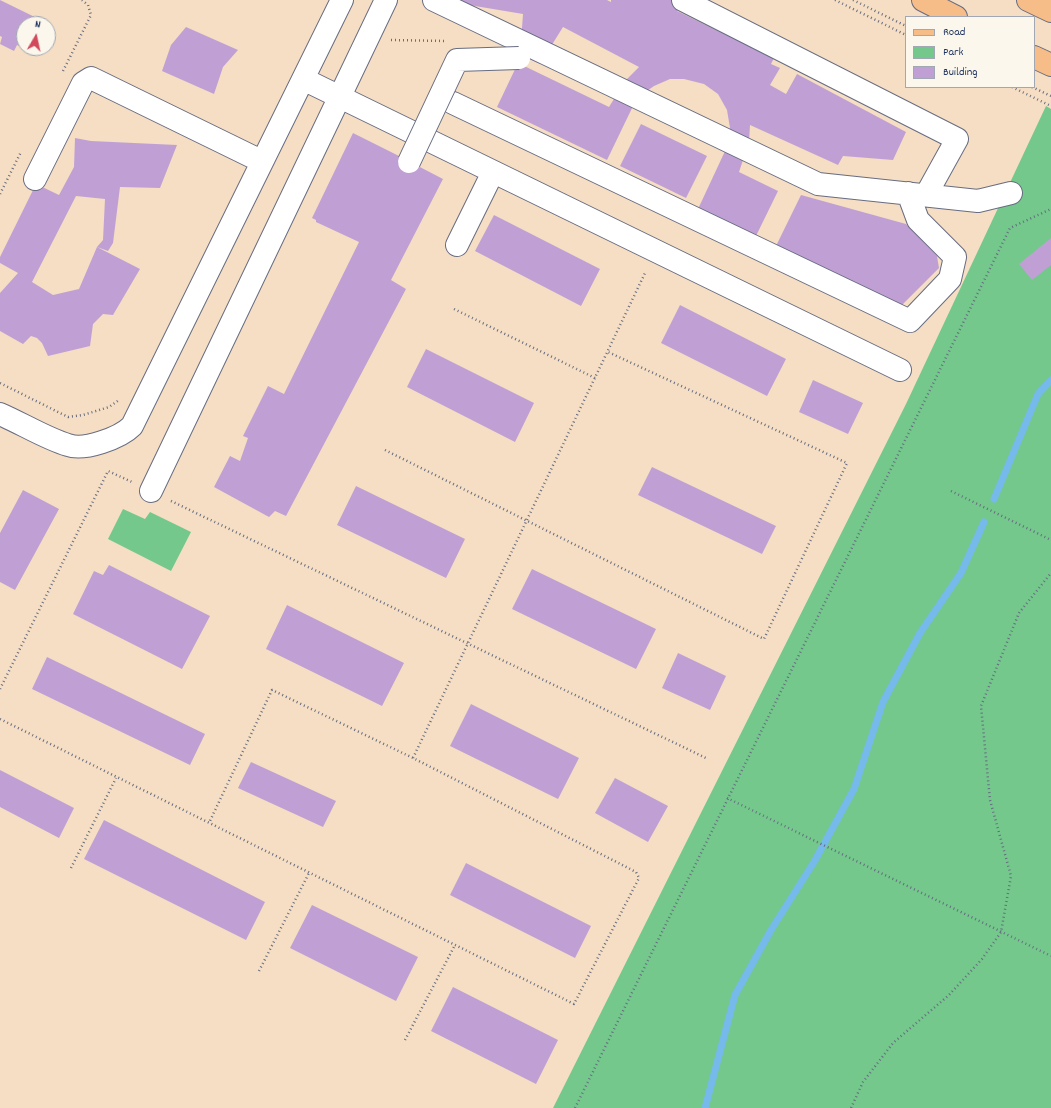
<!DOCTYPE html>
<html>
<head>
<meta charset="utf-8">
<style>
  body { margin:0 }
  #map { position:relative; width:1051px; height:1108px; overflow:hidden; background:#f5dec3; font-family:Dekko,sans-serif }
  canvas { display:block }
  .legend { position:absolute; left:905px; top:16px; width:130px; height:72px; box-sizing:border-box; background:#fbf7ec; border:1px solid #a1a7b3; margin:0; padding:5px 7px; list-style:none; font-size:12px; color:#1b2f5e }
  .legend li { display:flex; align-items:center; gap:8px; height:20px }
  .legend b { width:20px; border:1px solid #a1a7b3 }
  .north { position:absolute; left:16px; top:16px; width:40px; height:40px; box-sizing:border-box; background:#fbf7ec; border:1px solid #a1a7b3; border-radius:50%; rotate:9deg; font-size:11px; font-weight:700; line-height:16px; text-align:center; color:#1b2f5e }
  .north::after { content:''; display:block; margin:auto; width:14px; height:18px; background:#d1495b; clip-path:polygon(50% 0,100% 100%,50% 72%,0 100%) }
</style>
</head>
<body>
<div id="map">
<canvas width="1051" height="1108"></canvas>
<ul class="legend">
<li><b style="height:5px;background:#f7bd88"></b>Road</li>
<li><b style="height:11px;background:#74c88c"></b>Park</li>
<li><b style="height:11px;background:#c0a0d4"></b>Building</li>
</ul>
<div class="north">N</div>
</div>
<script>
const ctx = document.querySelector('canvas').getContext('2d');
ctx.lineJoin = 'round';
function fillPath(path, color) { ctx.fillStyle = color; ctx.fill(path, 'evenodd'); }
function strokePath(path, color, width, dash) { ctx.strokeStyle = color; ctx.lineWidth = width; ctx.lineCap = dash ? 'butt' : 'round'; ctx.setLineDash(dash || []); ctx.stroke(path); }
const green = new Path2D(`
  M 1046,106 L 1051,109 L 1051,1108 L 553,1108 L 906,404 Z
  M 123,509 L 145,519 L 150,512 L 191,532 L 171,571 L 108,539 Z`);
const stream = new Path2D(`
  M 994,499 L 1038,394 L 1051,380
  M 705,1108 L 735,995 L 771,930 L 814,862 L 854,789 L 883,702 L 920,633 L 961,573 L 984,522`);
const building = new Path2D(`
  M 0,0 L 45,22 L 44,24 L 24,24 L 24,48 L 17,45 L 14,51 L 0,44 L 2,37 L 0,36 Z
  M 455,0 L 607,0 L 611,2 L 611,0 L 673,0 L 681,4 L 677,11 L 774,58 L 771,64 L 780,68 L 770,85 L 786,94 L 797,74 L 906,132 L 893,160 L 843,156 L 838,165 L 750,125 L 749,142 L 739,172 L 778,191 L 756,236 L 698,209 L 726,149 L 730,128 L 727,110 L 718,94 L 704,84 L 684,79 L 670,79 L 654,86 L 644,93 L 634,104 L 607,160 L 497,107 L 518,63 L 462,64 L 416,165 L 443,179 L 391,280 L 406,289 L 286,516 L 275,511 L 269,517 L 214,487 L 230,456 L 240,461 L 248,438 L 243,436 L 268,386 L 284,394 L 359,242 L 316,222 L 316,220 L 312,218 L 353,133 L 405,159 L 454,53 L 520,55 L 523,14 L 463,4 ZM 563,27 L 639,67 L 625,81 L 609,107 L 518,63 L 520,55 L 540,64 Z
  M 186,27 L 238,50 L 223,67 L 214,94 L 162,71 L 171,45 Z
  M 641,124 L 707,156 L 686,198 L 620,166 Z
  M 75,138 L 91,141 L 177,145 L 160,188 L 120,187 L 113,243 L 108,251 L 97,247 L 103,240 L 105,199 L 76,196 L 32,282 L 53,295 L 79,289 L 97,247 L 140,269 L 113,315 L 103,314 L 93,324 L 90,346 L 48,356 L 42,343 L 37,338 L 31,336 L 23,344 L 0,331 L 0,293 L 18,273 L 0,263 L 0,257 L 36,184 L 59,195 L 74,167 Z
  M 801,195 L 906,224 L 937,256 L 939,268 L 901,306 L 776,246 Z
  M 494,215 L 600,269 L 581,306 L 475,251 Z
  M 1051,238 L 1051,265 L 1032,280 L 1019,264 Z
  M 680,305 L 786,359 L 767,396 L 661,343 Z
  M 426,349 L 534,403 L 515,442 L 407,387 Z
  M 813,380 L 863,403 L 848,434 L 799,412 Z
  M 652,467 L 776,526 L 762,554 L 638,495 Z
  M 356,486 L 465,539 L 446,578 L 337,525 Z
  M 23,490 L 59,509 L 15,590 L 0,582 L 0,533 Z
  M 109,565 L 210,616 L 182,669 L 73,614 L 94,571 L 103,575 Z
  M 532,569 L 656,629 L 636,669 L 512,609 Z
  M 287,605 L 404,663 L 382,706 L 266,649 Z
  M 678,653 L 726,676 L 710,710 L 662,688 Z
  M 47,657 L 205,734 L 190,765 L 32,689 Z
  M 471,704 L 579,758 L 558,799 L 450,746 Z
  M 251,762 L 336,801 L 323,827 L 238,788 Z
  M 0,770 L 74,808 L 59,838 L 0,807 Z
  M 615,778 L 668,806 L 648,842 L 595,813 Z
  M 104,820 L 265,902 L 246,940 L 84,859 Z
  M 466,863 L 591,926 L 575,958 L 450,895 Z
  M 312,905 L 418,957 L 396,1001 L 290,948 Z
  M 453,987 L 558,1040 L 536,1084 L 431,1031 Z`);
const path = new Path2D(`
  M 835,0 L 906,35
  M 853,0 L 906,26
  M 391,40 L 446,41
  M 63,71 L 91,15 L 88,5 L 82,0
  M 1012,87 L 1051,106
  M 1032,87 L 1051,96
  M 0,194 L 21,152
  M 454,309 L 595,378
  M 0,383 L 68,417 L 83,415 L 109,407 L 119,400
  M 385,450 L 764,639 L 847,463 L 608,352
  M 951,491 L 1051,540
  M 171,501 L 706,758
  M 0,689 L 108,471 L 132,482
  M 0,719 L 574,1004 L 639,878 L 636,872 L 413,758 L 272,690 L 209,823
  M 413,758 L 646,271
  M 727,798 L 1051,956
  M 71,868 L 116,778
  M 259,971 L 309,873
  M 405,1040 L 455,945
  M 575,1108 L 1010,228 L 1051,209
  M 851,1108 L 863,1082 L 893,1043 L 949,995 L 982,959 L 1001,932 L 1011,876 L 990,800 L 981,706 L 1019,613 L 1051,573`);
const minor = new Path2D(`
  M 434,0 L 818,184 L 978,201 L 1011,193
  M 683,0 L 957,139 L 926,195
  M 303,79 L 900,370
  M 453,103 L 910,321 L 950,279 L 955,257 L 918,220 L 908,193
  M 35,179 L 83,83 L 91,78 L 261,161
  M 457,245 L 493,172
  M 0,414 C 21,423 47,439 68,445 C 84,451 120,438 132,426 L 342,0
  M 151,491 L 386,0`);
const major = new Path2D(`
  M 923,0 L 956,17
  M 1028,0 L 1051,11
  M 1034,57 L 1051,65`);
const minorBridge = new Path2D(`
  M 409,162 L 457,60 L 519,58`);
fillPath(green, '#74c88c');
strokePath(stream, '#76b9eb', 7);
fillPath(building, '#c0a0d4');
strokePath(minor, '#676c81', 24);
strokePath(major, '#676c81', 24);
strokePath(path, '#676c81', 2.5, [1, 3]);
strokePath(minor, '#fff', 22);
strokePath(major, '#f7bd88', 22);
strokePath(minorBridge, '#676c81', 24, []);
strokePath(minorBridge, '#fff', 22);
</script>
</body>
</html>
